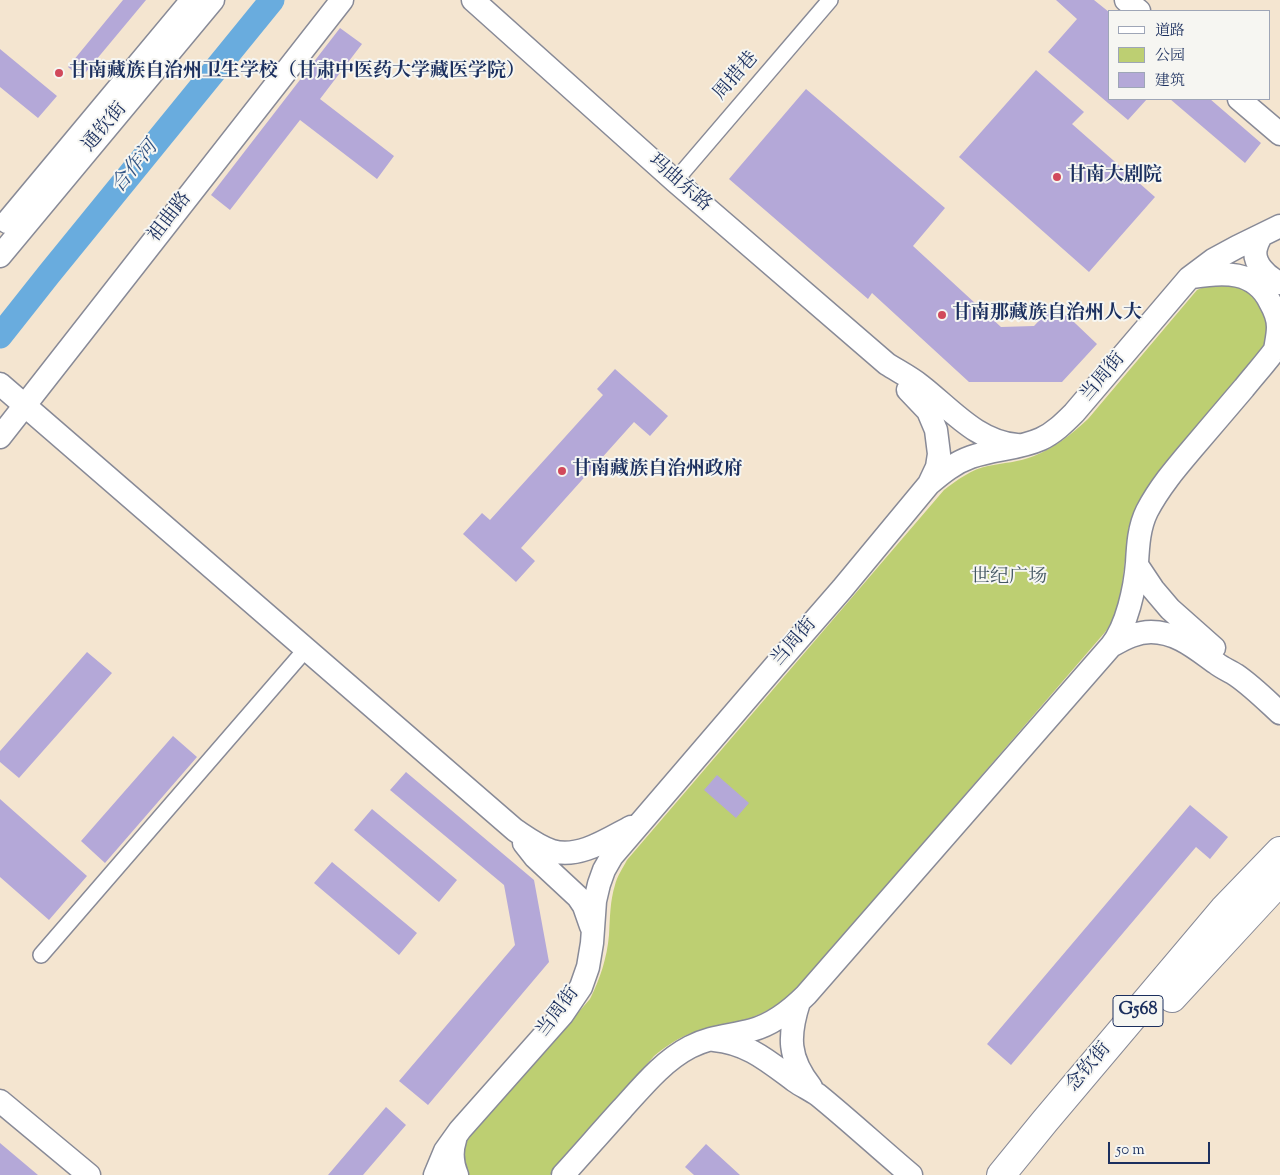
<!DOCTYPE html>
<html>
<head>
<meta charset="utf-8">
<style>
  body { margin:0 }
  #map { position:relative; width:1280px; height:1175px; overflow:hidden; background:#f4e5d0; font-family:"Sorts Mill Goudy","Noto Serif SC",serif }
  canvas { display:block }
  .legend { position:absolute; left:1108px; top:10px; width:162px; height:90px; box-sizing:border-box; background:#f6f6f2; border:1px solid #9ea6b7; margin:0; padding:6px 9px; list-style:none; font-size:15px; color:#1b2f5e }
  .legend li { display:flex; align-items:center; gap:10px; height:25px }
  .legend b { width:25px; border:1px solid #9ea6b7 }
  .scale { position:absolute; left:1108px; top:1142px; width:102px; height:22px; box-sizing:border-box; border:2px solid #1b2f5e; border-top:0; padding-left:6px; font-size:15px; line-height:18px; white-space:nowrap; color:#1b2f5e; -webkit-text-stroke:4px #f6f6f2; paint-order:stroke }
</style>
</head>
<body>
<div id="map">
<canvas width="1280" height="1175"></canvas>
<ul class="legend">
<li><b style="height:6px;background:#fff"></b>道路</li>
<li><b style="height:14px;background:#bdcf72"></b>公园</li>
<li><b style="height:14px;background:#b4a8d8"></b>建筑</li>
</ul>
<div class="scale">50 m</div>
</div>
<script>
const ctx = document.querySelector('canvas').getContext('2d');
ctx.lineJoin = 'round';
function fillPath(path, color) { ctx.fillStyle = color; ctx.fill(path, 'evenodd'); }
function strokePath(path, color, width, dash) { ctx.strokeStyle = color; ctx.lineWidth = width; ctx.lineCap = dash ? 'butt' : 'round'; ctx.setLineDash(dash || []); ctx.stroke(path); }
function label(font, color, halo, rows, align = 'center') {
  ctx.font = font + ' "Sorts Mill Goudy","Noto Serif SC",serif'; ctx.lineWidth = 4; ctx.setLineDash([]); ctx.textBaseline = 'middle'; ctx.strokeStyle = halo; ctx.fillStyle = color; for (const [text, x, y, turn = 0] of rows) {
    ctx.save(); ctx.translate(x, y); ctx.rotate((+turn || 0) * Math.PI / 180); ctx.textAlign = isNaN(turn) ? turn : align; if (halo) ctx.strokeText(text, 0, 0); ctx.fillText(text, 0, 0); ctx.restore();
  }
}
const green = new Path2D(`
  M 1229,282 L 1256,295 L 1269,320 L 1264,348 L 1155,476 L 1140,500 L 1129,526 L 1121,594 L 1118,607 L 1114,618 L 1106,631 L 801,985 C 787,999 771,1010 753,1017 C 742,1021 731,1022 719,1025 C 692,1031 676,1038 654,1056 L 550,1175 L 467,1175 C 463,1162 461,1150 469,1137 L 590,999 C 600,979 607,958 609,935 C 610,918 610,901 615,885 C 617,876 623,868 627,860 L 944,490 C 957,480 972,469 988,466 C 1003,463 1019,462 1034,456 C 1054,448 1072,434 1088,419 L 1197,290 L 1211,284 Z`);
const river = new Path2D(`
  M 0,336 L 49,274 L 272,0`);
const building = new Path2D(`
  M 123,0 L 146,0 L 81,78 L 68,67 Z
  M 1056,0 L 1094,0 L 1109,12 L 1109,99 L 1147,99 L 1128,120 L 1048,52 L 1077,19 Z
  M 340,28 L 362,44 L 320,99 L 394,156 L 377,179 L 300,120 L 230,210 L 211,195 Z
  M 0,49 L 57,96 L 38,118 L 0,87 Z
  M 1036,70 L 1084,112 L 1072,124 L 1155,197 L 1089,272 L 959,157 Z
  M 806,89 L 945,208 L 913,246 L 1001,327 L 1034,326 L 1055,304 L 1097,344 L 1062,382 L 969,382 L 872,293 L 868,299 L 729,179 Z
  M 1170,99 L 1210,99 L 1261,143 L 1245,163 Z
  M 615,369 L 668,416 L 650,436 L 634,422 L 521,548 L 535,561 L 516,582 L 463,534 L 482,513 L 490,520 L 603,395 L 597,389 Z
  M 87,652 L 112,673 L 19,778 L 0,762 L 0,751 Z
  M 173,736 L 197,757 L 105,863 L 81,841 Z
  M 406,772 L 534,880 L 549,962 L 428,1105 L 399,1081 L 515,945 L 504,885 L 390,790 Z
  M 717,775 L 749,803 L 736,818 L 704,790 Z
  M 0,799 L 87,876 L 49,920 L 0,877 Z
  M 1190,805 L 1228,837 L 1210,859 L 1196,847 L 1011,1065 L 987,1044 Z
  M 372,809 L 457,880 L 439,902 L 354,830 Z
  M 332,862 L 417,933 L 399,955 L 314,883 Z
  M 386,1107 L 406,1125 L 363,1175 L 328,1175 Z
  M 0,1143 L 38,1175 L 0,1175 Z
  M 706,1144 L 740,1175 L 694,1175 L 685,1167 Z`);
const street = new Path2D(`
  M 675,181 L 830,0
  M 41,955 L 306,649`);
const secondary = new Path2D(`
  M 473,0 L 675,181 L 887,364 C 898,371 910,377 920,385 C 950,408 977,442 1017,445
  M 1126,0 L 1139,11
  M 1239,99 L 1280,134
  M 7,222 L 192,0
  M 1261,236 C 1259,240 1257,243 1256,248 C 1252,263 1267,277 1280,283
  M 0,256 L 213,0
  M 1193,277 C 1223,272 1255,270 1270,302 C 1274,309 1278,319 1278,327 C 1278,335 1276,343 1275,350
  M 0,384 L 515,830 C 527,838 539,847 552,851 C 579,859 608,839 631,827
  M 908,390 L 928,411 L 936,430 L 939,454 L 937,467 L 929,484
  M 0,437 L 342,0
  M 1137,565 L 1153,589 L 1170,609 L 1214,648
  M 1111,646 C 1124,639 1136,632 1151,632 C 1177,632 1196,649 1216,663 C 1222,668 1230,671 1236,675 C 1252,686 1266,700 1280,713
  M 524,843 L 535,857 L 578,897 L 584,906 L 591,926
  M 799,1002 C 788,1036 788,1058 811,1087
  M 714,1040 C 748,1043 769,1062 795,1081 C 802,1086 811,1090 818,1095 C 850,1121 880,1149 911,1175
  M 0,1101 L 89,1175
  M 455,1140 C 451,1152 452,1163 457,1175
  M 435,1175 L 445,1151 L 460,1130 L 562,1015 L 581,987 L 588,967 L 592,943 L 595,901 L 599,884 L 604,870 L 612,856 L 775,666 L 842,589 L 929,484 C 942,473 954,463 971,457 C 994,449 1019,449 1041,439 C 1054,433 1064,423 1074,413 L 1189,278 L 1213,260 L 1237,247 L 1280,226
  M 563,1175 C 583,1153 602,1131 622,1109 C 642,1087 663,1061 690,1047 C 711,1036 730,1036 752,1030 C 774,1024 791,1010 806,995 L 1111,646 C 1127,626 1135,588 1137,563 C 1138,545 1139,527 1147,511 C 1159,488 1175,469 1192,449 C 1209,429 1227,408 1244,388 C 1256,373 1269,359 1280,343`);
const highway = new Path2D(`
  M 1172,998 L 1280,881
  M 1001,1175 L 1045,1121 L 1224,909 L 1280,851`);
const markers = [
  [59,73,5,"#d1495b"],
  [1057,177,5,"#d1495b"],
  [942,315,5,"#d1495b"],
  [562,471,5,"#d1495b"]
];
const shields = [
  [1138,1011,50]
];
const shieldNames = [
  ["G568",1138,1011]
];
const poiNames = [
  ["甘南藏族自治州卫生学校（甘肃中医药大学藏医学院）",69,73],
  ["甘南大剧院",1067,177],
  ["甘南那藏族自治州人大",952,315],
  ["甘南藏族自治州政府",572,471]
];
const streetNames = [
  ["周措巷",737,77,-49],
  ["通钦街",106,128,-50],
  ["玛曲东路",679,184,41],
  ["祖曲路",171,218,-52],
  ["当周街",1104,378,-50],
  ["当周街",795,643,-49],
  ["当周街",559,1013,-53],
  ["念钦街",1090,1068,-50]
];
const parkNames = [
  ["世纪广场",1009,579]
];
const waterNames = [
  ["合作河",136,168,-51]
];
fillPath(green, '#bdcf72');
strokePath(river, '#69acde', 25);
fillPath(building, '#b4a8d8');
strokePath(street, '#888a97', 18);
strokePath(secondary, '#888a97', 25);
strokePath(highway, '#888a97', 30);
strokePath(street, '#fff', 15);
strokePath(secondary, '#fff', 22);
strokePath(highway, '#fff', 28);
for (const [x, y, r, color] of markers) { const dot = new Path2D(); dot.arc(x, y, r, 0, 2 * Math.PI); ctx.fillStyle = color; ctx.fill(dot); strokePath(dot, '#f6f6f2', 2); }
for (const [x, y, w] of shields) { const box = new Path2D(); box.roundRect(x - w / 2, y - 15.5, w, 31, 4); ctx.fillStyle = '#f6f6f2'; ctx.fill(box); strokePath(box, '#1b2f5e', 1); }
label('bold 18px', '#1b2f5e', null, shieldNames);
label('bold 19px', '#1b2f5e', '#f6f6f2', poiNames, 'left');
label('19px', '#1b2f5e', '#f6f6f2', streetNames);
label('19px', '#445763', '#f6f6f2', parkNames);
label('italic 20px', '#325484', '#f6f6f2', waterNames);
</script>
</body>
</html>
